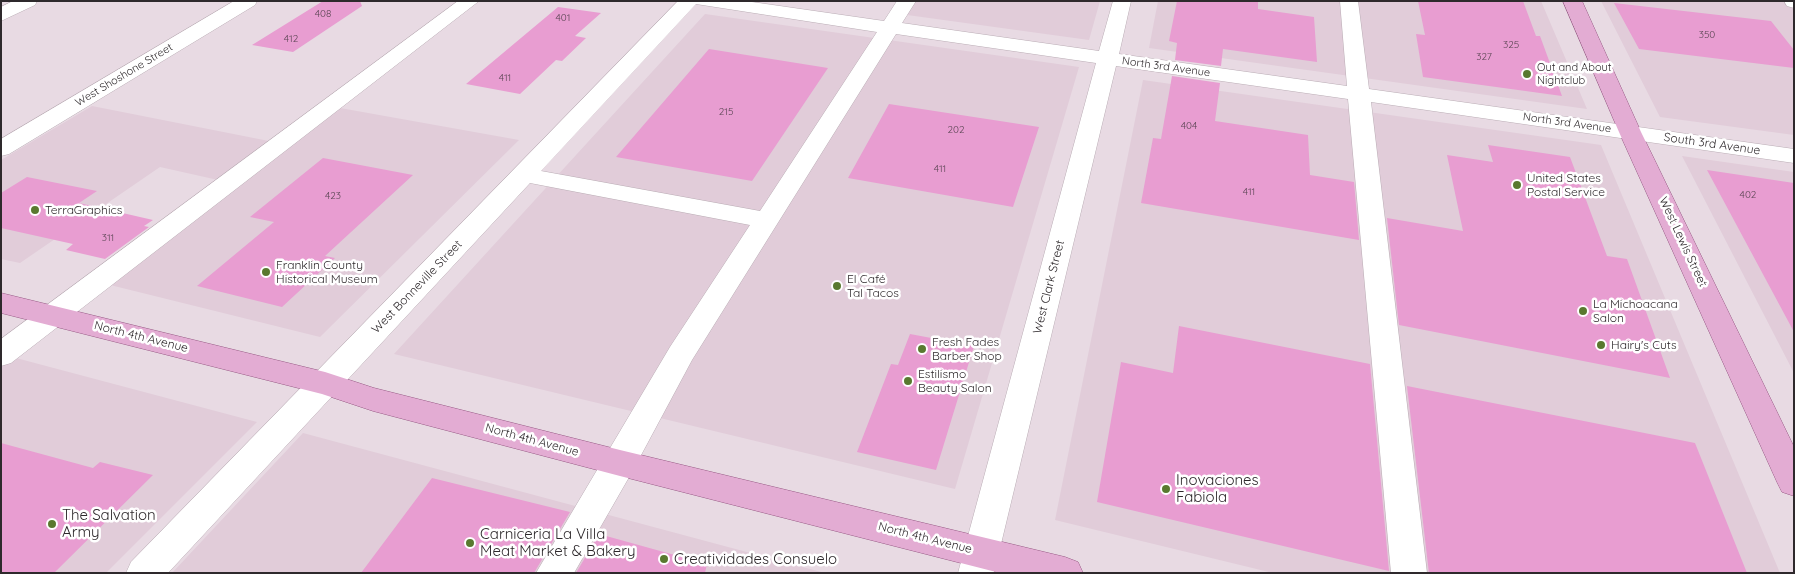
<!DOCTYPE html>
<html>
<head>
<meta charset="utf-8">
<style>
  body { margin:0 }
  #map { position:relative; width:1795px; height:574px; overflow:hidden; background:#e8dae3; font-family:Quicksand,sans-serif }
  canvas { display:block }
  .frame { position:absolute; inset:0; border:2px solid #2e292c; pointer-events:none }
</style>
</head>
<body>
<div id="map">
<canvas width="1795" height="574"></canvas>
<div class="frame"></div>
</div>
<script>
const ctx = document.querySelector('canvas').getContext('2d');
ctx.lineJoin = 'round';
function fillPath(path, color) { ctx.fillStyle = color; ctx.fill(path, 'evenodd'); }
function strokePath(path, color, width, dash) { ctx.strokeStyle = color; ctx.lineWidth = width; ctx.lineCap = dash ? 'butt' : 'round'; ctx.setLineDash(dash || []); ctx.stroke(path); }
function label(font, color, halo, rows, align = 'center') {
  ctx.font = font + ' Quicksand,sans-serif'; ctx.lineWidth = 5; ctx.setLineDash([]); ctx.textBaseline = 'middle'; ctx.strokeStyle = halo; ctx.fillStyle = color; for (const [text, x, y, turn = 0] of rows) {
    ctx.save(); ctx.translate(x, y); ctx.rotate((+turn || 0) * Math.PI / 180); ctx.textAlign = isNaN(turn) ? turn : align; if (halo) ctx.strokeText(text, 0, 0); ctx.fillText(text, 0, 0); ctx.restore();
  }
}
const built = new Path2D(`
  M 907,1 L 1100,1 L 1089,40 L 900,14 Z
  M 1158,1 L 1541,1 L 1587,109 L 1149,48 Z
  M 1601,1 L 1794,1 L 1794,135 L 1660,117 Z
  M 705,14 L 1079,67 L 955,489 L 394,354 Z
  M 1143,80 L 1601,145 L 1780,573 L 1273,573 L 1055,520 Z
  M 92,106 L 279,143 L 329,106 L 519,140 L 320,337 L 94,281 L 227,182 L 160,167 L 20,263 L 1,259 L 1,160 Z
  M 1682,156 L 1794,172 L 1794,373 Z
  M 1,354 L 257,422 L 106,573 L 1,573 Z
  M 303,433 L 825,573 L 172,573 Z`);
const building = new Path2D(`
  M 323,1 L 360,1 L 362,6 L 293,52 L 252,45 Z
  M 1177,1 L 1258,1 L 1258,9 L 1314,17 L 1317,62 L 1223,49 L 1221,66 L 1175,60 L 1177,43 L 1169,41 Z
  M 1418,1 L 1523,1 L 1536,36 L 1540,36 L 1562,96 L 1423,77 L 1416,34 L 1425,35 Z
  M 1614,3 L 1771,21 L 1794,50 L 1794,68 L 1639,49 Z
  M 558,7 L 601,13 L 575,36 L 586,38 L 562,61 L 556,60 L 520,94 L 466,84 Z
  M 709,49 L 828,68 L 752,181 L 616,157 Z
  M 1172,76 L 1220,83 L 1215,121 L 1308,135 L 1310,175 L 1354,182 L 1359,240 L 1141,203 L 1153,138 L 1161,139 Z
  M 889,104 L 1039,127 L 1013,207 L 848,178 Z
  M 1488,145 L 1570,157 L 1607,256 L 1627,259 L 1670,378 L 1399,325 L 1387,218 L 1463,231 L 1447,155 L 1493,162 Z
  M 323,158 L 413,175 L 325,256 L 335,258 L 282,307 L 197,286 L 274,222 L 250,217 Z
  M 1707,170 L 1794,183 L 1794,332 Z
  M 27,177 L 97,191 L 79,203 L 153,220 L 144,226 L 149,227 L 105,259 L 66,250 L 73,244 L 1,228 L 1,193 Z
  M 1179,326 L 1370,364 L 1389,571 L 1097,502 L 1121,362 L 1173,373 Z
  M 910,334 L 974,346 L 936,470 L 857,452 L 891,364 L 898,365 Z
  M 1407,386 L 1695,443 L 1747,573 L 1429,573 Z
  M 1,443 L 93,468 L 100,462 L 153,475 L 54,573 L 1,573 Z
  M 432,478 L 570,512 L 534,573 L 361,573 Z
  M 599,534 L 707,564 L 705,573 L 576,573 Z`);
const minor = new Path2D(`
  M 13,1 L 37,1 L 35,5 L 1,21 L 1,7 Z
  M 234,1 L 257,1 L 255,5 L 9,154 L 1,156 L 1,139 Z
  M 458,1 L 479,1 L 11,363 L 1,366 L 1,339 Z
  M 678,1 L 745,1 L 884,21 L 897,1 L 916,1 L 902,23 L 1099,51 L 1113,1 L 1131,1 L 1119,54 L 1347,86 L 1340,1 L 1358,1 L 1369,89 L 1794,149 L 1794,163 L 1371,102 L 1427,573 L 1391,573 L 1348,99 L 1116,66 L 994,573 L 958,573 L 1096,63 L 896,34 L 692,360 L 632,472 L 574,573 L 536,573 L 670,347 L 750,225 L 530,183 L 168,573 L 126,573 L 131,562 ZM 696,4 L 877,32 L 760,211 L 541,171 Z
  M 1784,1 L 1794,1 L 1794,8 L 1787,6 Z`);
const major = new Path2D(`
  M 1563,1 L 1582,1 L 1641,132 L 1794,447 L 1794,496 L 1782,492 L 1777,482 L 1619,132 Z
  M 1,293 L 325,372 L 374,388 L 620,450 L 1065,557 L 1078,562 L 1083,573 L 1000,573 L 620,476 L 373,411 L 322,394 L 1,313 Z`);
const markers = [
  [1527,74,5,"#59792f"],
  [1517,185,5,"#59792f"],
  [35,210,5,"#59792f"],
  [266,272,5,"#59792f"],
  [837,286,5,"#59792f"],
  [1583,311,5,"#59792f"],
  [1601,345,5,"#59792f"],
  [922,349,5,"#59792f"],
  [908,381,5,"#59792f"],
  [1166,489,5,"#59792f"],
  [52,524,5,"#59792f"],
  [470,543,5,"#59792f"],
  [664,559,5,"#59792f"]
];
const numberNames = [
  ["408",323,14],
  ["401",563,18],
  ["350",1707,35],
  ["412",291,39],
  ["325",1511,45],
  ["327",1484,57],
  ["411",505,78],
  ["215",726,112],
  ["404",1189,126],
  ["202",956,130],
  ["411",940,169],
  ["411",1249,192],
  ["402",1748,195],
  ["423",333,196],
  ["311",108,238]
];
const farStreetnames = [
  ["North 3rd Avenue",1166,67,8],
  ["West Shoshone Street",124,75,-31],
  ["North 3rd Avenue",1567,123,8]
];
const farPoinames = [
  ["Out and About",1537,68],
  ["Nightclub",1537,81]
];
const streetNames = [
  ["South 3rd Avenue",1712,144,8],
  ["West Lewis Street",1683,242,65],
  ["West Bonneville Street",417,287,-46],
  ["West Clark Street",1049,287,-76],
  ["North 4th Avenue",141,337,14],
  ["North 4th Avenue",532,440,15],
  ["North 4th Avenue",925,538,14]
];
const poiNames = [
  ["United States",1527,178],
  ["Postal Service",1527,192],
  ["TerraGraphics",45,210],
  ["Franklin County",276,265],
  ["Historical Museum",276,279],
  ["El Café",847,279],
  ["Tal Tacos",847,293],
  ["La Michoacana",1593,304],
  ["Salon",1593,318],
  ["Fresh Fades",932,342],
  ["Barber Shop",932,356],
  ["Hairy's Cuts",1611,345],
  ["Estilismo",918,374],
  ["Beauty Salon",918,388]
];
const nearPoinames = [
  ["Inovaciones",1176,480],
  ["Fabiola",1176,497],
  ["The Salvation",62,515],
  ["Army",62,532],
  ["Carniceria La Villa",480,534],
  ["Meat Market & Bakery",480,551],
  ["Creatividades Consuelo",674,559]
];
fillPath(built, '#e1ccd9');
fillPath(building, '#e89dd1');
strokePath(minor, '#baadb5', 1);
strokePath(major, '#975a85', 1);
fillPath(minor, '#fff');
fillPath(major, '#e3acd3');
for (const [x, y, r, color] of markers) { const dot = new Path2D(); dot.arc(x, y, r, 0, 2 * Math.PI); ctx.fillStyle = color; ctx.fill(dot); strokePath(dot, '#fff', 2); }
label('10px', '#5c4655', null, numberNames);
label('11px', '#2e292c', '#fff', farStreetnames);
label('11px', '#2e292c', '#fff', farPoinames, 'left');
label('12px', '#2e292c', '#fff', streetNames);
label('12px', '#2e292c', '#fff', poiNames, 'left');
label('15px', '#2e292c', '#fff', nearPoinames, 'left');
</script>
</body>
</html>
